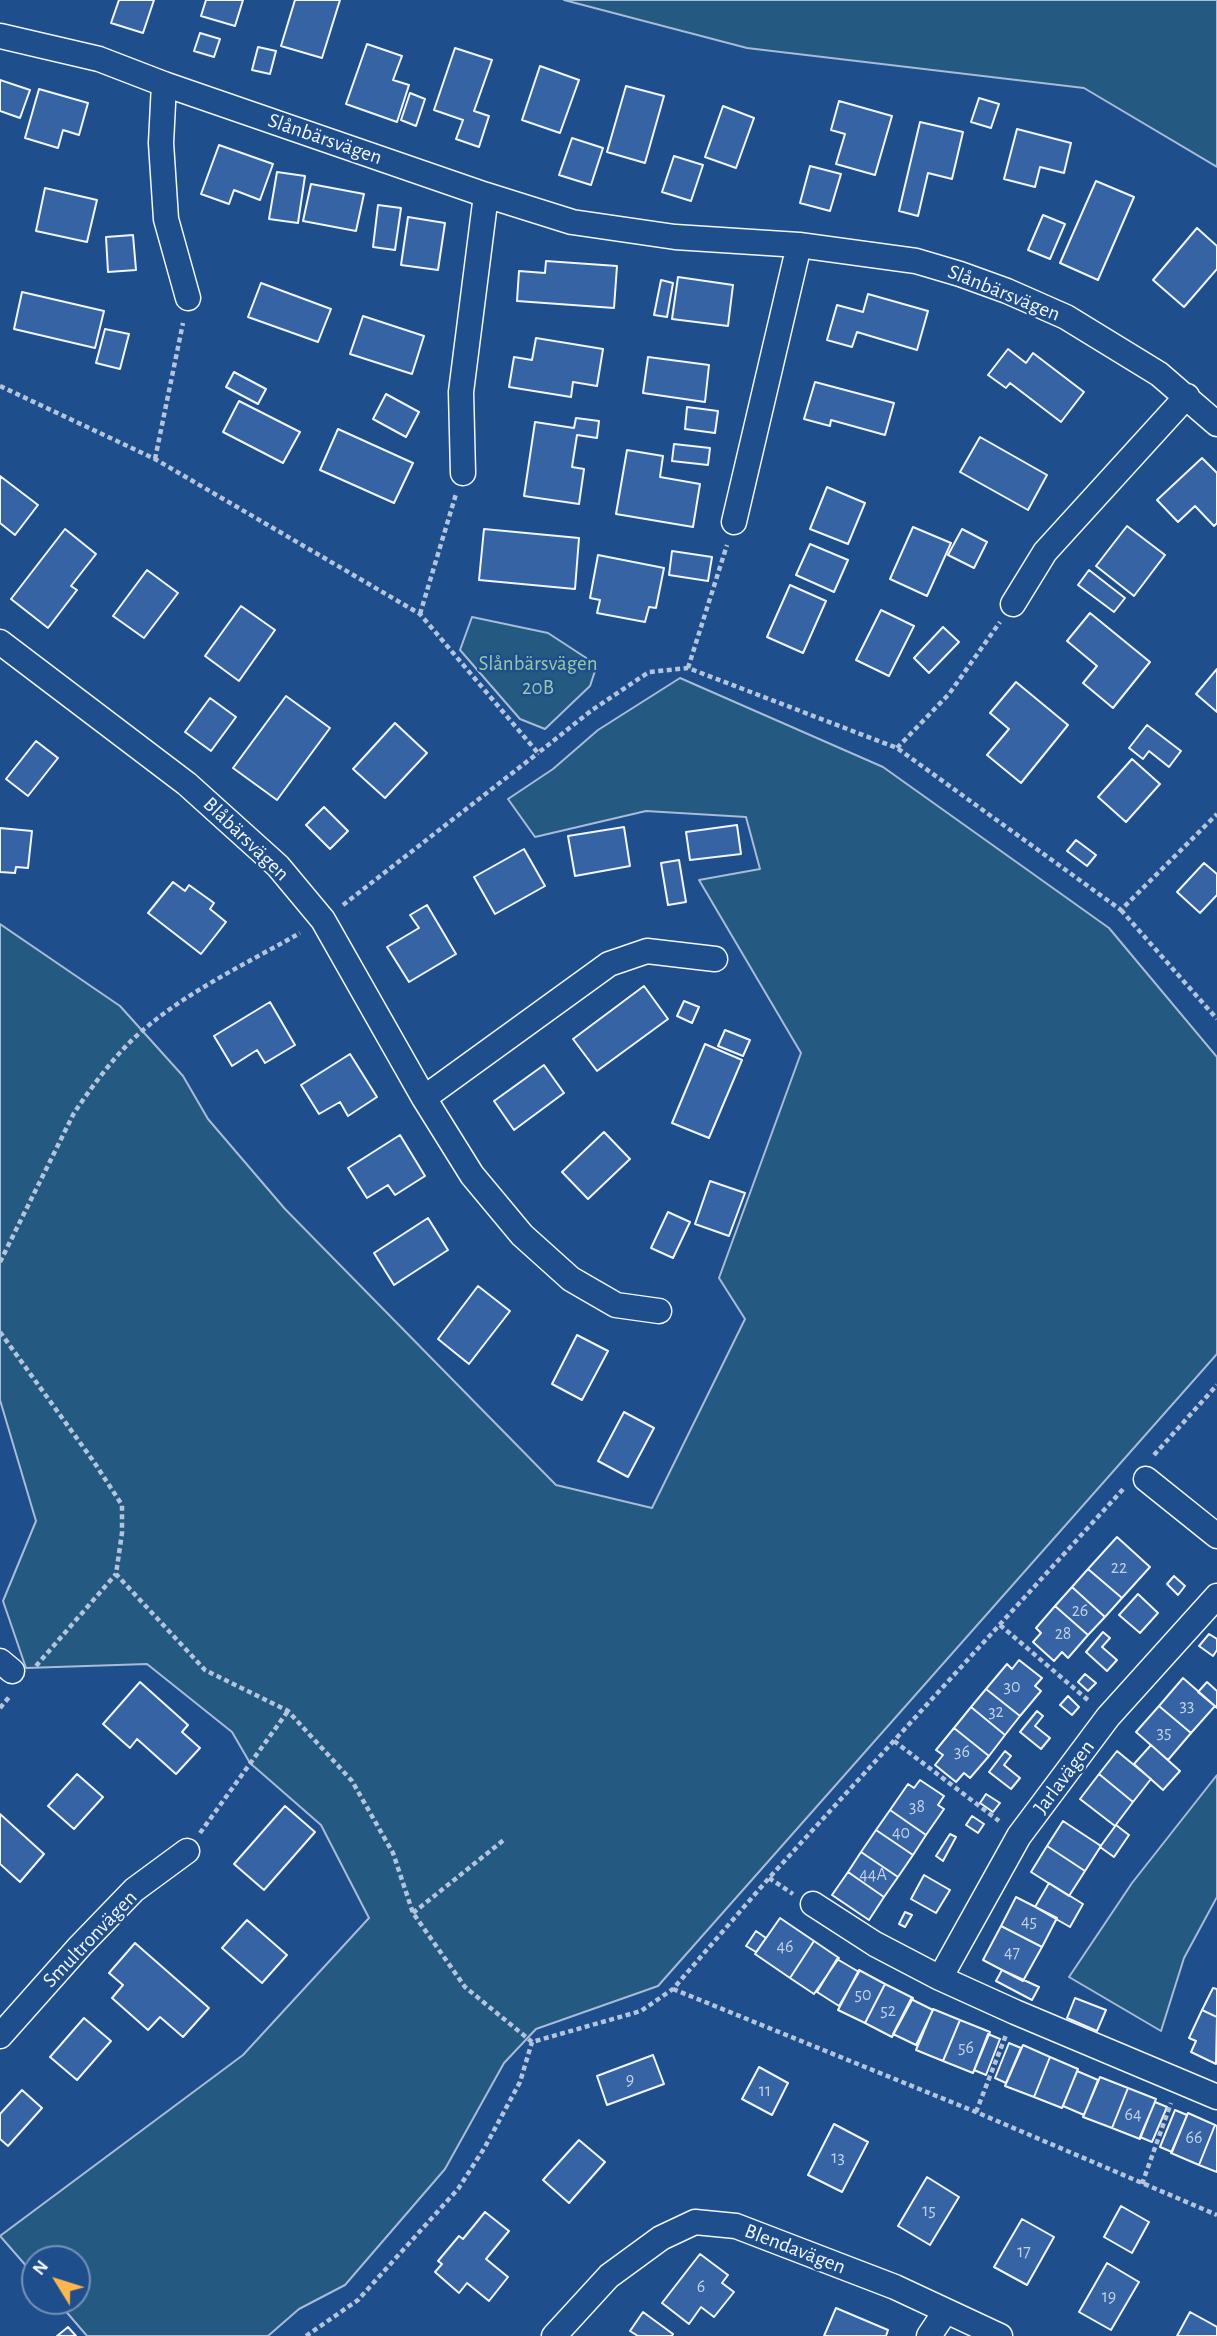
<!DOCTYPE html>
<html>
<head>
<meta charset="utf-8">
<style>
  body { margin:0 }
  #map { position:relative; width:1217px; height:2336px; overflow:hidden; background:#1f4e8c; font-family:"Alegreya Sans",sans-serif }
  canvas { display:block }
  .north { position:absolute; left:21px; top:2245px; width:70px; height:70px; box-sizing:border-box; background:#1f4e8c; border:2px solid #7391ba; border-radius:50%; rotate:308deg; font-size:19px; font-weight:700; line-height:28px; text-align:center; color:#f2f6ff }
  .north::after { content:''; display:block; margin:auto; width:24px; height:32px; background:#ffb74d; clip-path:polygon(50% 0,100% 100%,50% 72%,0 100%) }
</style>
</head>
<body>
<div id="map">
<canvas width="1217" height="2336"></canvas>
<div class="north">N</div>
</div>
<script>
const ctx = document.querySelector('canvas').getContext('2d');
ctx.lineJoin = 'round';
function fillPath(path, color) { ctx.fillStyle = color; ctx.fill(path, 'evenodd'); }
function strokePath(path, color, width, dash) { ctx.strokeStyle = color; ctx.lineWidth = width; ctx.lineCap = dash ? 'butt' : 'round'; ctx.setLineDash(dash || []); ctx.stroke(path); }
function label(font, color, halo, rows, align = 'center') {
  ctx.font = font + ' "Alegreya Sans",sans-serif'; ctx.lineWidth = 5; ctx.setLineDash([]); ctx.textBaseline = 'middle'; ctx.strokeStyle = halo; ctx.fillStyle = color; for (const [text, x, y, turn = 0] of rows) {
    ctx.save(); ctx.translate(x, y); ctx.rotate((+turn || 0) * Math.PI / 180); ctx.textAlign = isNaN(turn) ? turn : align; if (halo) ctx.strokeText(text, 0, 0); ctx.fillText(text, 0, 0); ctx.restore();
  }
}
const green = new Path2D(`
  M 564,0 L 1217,0 L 1217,167 L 1084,88 L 747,48 Z
  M 472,617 L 548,633 L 597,665 L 590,686 L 545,729 L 520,719 L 460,650 Z
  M 680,678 L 883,767 L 1109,928 L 1217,1057 L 1217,1354 L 658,1986 L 536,2029 L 504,2063 L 445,2169 L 345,2285 L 299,2309 L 268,2336 L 87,2336 L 57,2301 L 77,2301 L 77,2259 L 35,2259 L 35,2276 L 0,2236 L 243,2055 L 369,1918 L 321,1825 L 250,1763 L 232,1732 L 147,1664 L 26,1668 L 3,1601 L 36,1521 L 0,1400 L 0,924 L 120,1006 L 183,1076 L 208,1119 L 285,1209 L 556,1485 L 652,1508 L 745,1319 L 719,1278 L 801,1053 L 699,880 L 760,869 L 746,817 L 646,811 L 535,837 L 508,799 L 553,769 L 598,730 Z
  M 1217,1775 L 1217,1897 L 1184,1958 L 1161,2031 L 1069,1977 L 1132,1883 Z`);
const building = new Path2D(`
  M 119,0 L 154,0 L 143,33 L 111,23 Z
  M 206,0 L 243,0 L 235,26 L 201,16 Z
  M 295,0 L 340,0 L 322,58 L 281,46 Z
  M 200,33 L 220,39 L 214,57 L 194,51 Z
  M 367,44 L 402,56 L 393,80 L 409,85 L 397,122 L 346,104 Z
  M 258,47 L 276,51 L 270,74 L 252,70 Z
  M 455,48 L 492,60 L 474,111 L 489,116 L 479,147 L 456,139 L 463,120 L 434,110 Z
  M 540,66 L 579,80 L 560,133 L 522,120 Z
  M 0,80 L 30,90 L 20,118 L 0,111 Z
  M 626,86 L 664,96 L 645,163 L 607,152 Z
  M 39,89 L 88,103 L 79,135 L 63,130 L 58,148 L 25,138 Z
  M 410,93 L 425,99 L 416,126 L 401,120 Z
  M 979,98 L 999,104 L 991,128 L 971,122 Z
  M 839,101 L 892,116 L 875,175 L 836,164 L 845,134 L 831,130 Z
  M 723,106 L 754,118 L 736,168 L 705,157 Z
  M 920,122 L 963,132 L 952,179 L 928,173 L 918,216 L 899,211 Z
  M 1017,129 L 1071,143 L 1064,173 L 1040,167 L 1035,187 L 1004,179 Z
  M 572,138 L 603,148 L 591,185 L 559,175 Z
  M 219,145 L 273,164 L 260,200 L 234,190 L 229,204 L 201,194 Z
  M 674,156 L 703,165 L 691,201 L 662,192 Z
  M 810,166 L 841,174 L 830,211 L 800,203 Z
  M 277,172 L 305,176 L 298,223 L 269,219 Z
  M 1096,181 L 1134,197 L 1098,280 L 1060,263 Z
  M 311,184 L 364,194 L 356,231 L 303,221 Z
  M 45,188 L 97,200 L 87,242 L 36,231 Z
  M 378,205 L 401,208 L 395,250 L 373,247 Z
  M 1043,215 L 1065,224 L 1050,259 L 1028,250 Z
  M 408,217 L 445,223 L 438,270 L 401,265 Z
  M 1197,228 L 1217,246 L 1217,269 L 1184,307 L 1153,280 Z
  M 133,235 L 136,270 L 108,272 L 106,237 Z
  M 546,261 L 617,266 L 614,308 L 517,301 L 519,271 L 545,273 Z
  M 678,277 L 733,285 L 728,326 L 672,319 Z
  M 661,280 L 673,283 L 667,317 L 654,315 Z
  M 261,283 L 331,309 L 318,342 L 248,317 Z
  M 22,292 L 104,311 L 95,348 L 14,329 Z
  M 868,294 L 928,311 L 917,350 L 857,332 L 852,347 L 827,340 L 837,305 L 863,312 Z
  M 363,316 L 424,336 L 412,374 L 350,354 Z
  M 105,329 L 129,334 L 120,369 L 96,363 Z
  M 536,338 L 603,349 L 597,386 L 573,382 L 571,397 L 509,387 L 514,357 L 532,360 Z
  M 1008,349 L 1026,363 L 1033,353 L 1084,392 L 1061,422 L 1010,383 L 1006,388 L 988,375 Z
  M 648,357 L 709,365 L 705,402 L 643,393 Z
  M 234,372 L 266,389 L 258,404 L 226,387 Z
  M 815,382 L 894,403 L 885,435 L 831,420 L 830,426 L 804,419 Z
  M 386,394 L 419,412 L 406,437 L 373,419 Z
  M 239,401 L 300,432 L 283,463 L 223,432 Z
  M 687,407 L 718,411 L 715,433 L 685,429 Z
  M 576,418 L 599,421 L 597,438 L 577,435 L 572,467 L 584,469 L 579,504 L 524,496 L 535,422 L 574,428 Z
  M 338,429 L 413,463 L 394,503 L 320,470 Z
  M 980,437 L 1047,475 L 1028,510 L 960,472 Z
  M 674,444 L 710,448 L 708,465 L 672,461 Z
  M 627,450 L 663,456 L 660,477 L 700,484 L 693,527 L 616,514 Z
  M 1202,458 L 1217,473 L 1217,523 L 1214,526 L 1195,506 L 1178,522 L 1157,500 Z
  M 0,476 L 38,505 L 15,535 L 0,523 Z
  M 827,487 L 865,503 L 848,544 L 810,529 Z
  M 1127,526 L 1165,555 L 1134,596 L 1096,566 Z
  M 913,527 L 951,543 L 927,596 L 890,579 Z
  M 65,529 L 96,554 L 71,586 L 77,590 L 48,628 L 11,599 Z
  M 484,529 L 579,538 L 575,589 L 479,580 Z
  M 962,529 L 987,542 L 974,568 L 948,555 Z
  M 810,544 L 848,560 L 834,592 L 796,575 Z
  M 672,551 L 712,557 L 708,581 L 669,575 Z
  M 598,555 L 664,568 L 656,608 L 649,607 L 645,622 L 597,613 L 600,600 L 590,598 Z
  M 147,570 L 178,593 L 144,638 L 113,616 Z
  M 1089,570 L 1125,598 L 1114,612 L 1078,585 Z
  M 790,585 L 826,601 L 803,653 L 767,637 Z
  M 241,606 L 275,630 L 239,681 L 205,656 Z
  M 881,610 L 914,626 L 889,676 L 856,660 Z
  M 1090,613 L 1150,662 L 1113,708 L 1083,683 L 1097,666 L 1067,641 Z
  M 943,627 L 959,642 L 929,673 L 914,658 Z
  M 1217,669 L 1217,712 L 1196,694 Z
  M 1016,682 L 1068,725 L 1021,783 L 987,755 L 1009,729 L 990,713 Z
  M 286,696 L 330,728 L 277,800 L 233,768 Z
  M 210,698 L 236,717 L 211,751 L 185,732 Z
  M 395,723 L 427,753 L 385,798 L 353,769 Z
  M 1147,725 L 1181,751 L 1169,767 L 1149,751 L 1143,759 L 1129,748 Z
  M 36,741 L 58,758 L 28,796 L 6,779 Z
  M 1132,759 L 1160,784 L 1126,822 L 1098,797 Z
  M 324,807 L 348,831 L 330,849 L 306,825 Z
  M 737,825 L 741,854 L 690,860 L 686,832 Z
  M 624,827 L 630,866 L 575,876 L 568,836 Z
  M 0,828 L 32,831 L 28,868 L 16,867 L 15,873 L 0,872 Z
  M 1076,840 L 1096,855 L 1087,866 L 1067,851 Z
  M 524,849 L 545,886 L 495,914 L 474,877 Z
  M 679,860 L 686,902 L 668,905 L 661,863 Z
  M 1204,863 L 1217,874 L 1217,895 L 1200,913 L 1177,892 Z
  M 173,882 L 185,891 L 189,885 L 214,903 L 210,909 L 226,922 L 201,954 L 148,913 Z
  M 427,905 L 456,954 L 409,982 L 387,947 L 419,928 L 410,915 Z
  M 644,986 L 668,1019 L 597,1071 L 573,1039 Z
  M 684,1001 L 699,1007 L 692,1023 L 677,1016 Z
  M 270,1002 L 295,1045 L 265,1063 L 257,1050 L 232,1066 L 214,1036 Z
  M 725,1030 L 750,1040 L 743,1056 L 718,1046 Z
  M 705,1044 L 742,1060 L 709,1138 L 672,1123 Z
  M 350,1054 L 377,1097 L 348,1116 L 340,1102 L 319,1114 L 301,1085 Z
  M 544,1065 L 564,1093 L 514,1130 L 494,1101 Z
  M 604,1132 L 630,1159 L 588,1199 L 562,1172 Z
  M 400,1135 L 425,1176 L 395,1195 L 388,1185 L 367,1198 L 348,1168 Z
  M 710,1181 L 745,1193 L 729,1236 L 695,1224 Z
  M 668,1212 L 690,1222 L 673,1258 L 651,1248 Z
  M 428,1218 L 448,1250 L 394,1285 L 374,1253 Z
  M 478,1286 L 510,1311 L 469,1364 L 438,1339 Z
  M 577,1335 L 608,1351 L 582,1400 L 552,1384 Z
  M 624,1412 L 654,1428 L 628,1477 L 598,1461 Z
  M 1117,1537 L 1150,1567 L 1122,1598 L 1088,1569 Z
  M 1088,1569 L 1122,1598 L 1105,1617 L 1072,1587 Z
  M 1174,1576 L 1185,1586 L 1178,1595 L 1167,1584 Z
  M 1072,1587 L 1105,1617 L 1088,1635 L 1055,1606 Z
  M 1138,1594 L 1158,1613 L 1140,1633 L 1119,1615 Z
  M 1055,1606 L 1088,1635 L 1068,1658 L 1062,1652 L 1054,1661 L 1033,1642 L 1041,1633 L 1036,1628 Z
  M 1103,1632 L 1110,1638 L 1102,1647 L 1117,1660 L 1107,1671 L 1086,1652 Z
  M 1209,1634 L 1217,1639 L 1217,1650 L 1213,1656 L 1199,1646 Z
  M 1019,1660 L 1042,1678 L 1035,1686 L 1041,1691 L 1020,1716 L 986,1689 L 1007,1664 L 1012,1669 Z
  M 1085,1674 L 1096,1683 L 1088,1691 L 1078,1682 Z
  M 1183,1678 L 1215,1706 L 1191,1733 L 1159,1706 Z
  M 140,1682 L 188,1725 L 182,1732 L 200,1748 L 176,1774 L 137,1739 L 130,1748 L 103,1724 Z
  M 1207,1682 L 1217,1691 L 1217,1708 L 1198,1692 Z
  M 986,1689 L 1020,1716 L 1005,1735 L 971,1707 Z
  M 1068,1696 L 1079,1707 L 1072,1715 L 1060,1705 Z
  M 1159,1706 L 1191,1733 L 1168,1760 L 1136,1732 Z
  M 971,1707 L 1005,1735 L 989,1756 L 954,1728 Z
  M 1037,1711 L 1043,1716 L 1035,1726 L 1050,1738 L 1041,1749 L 1020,1732 Z
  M 954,1728 L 989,1756 L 970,1778 L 964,1773 L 956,1782 L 935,1765 L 943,1755 L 936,1750 Z
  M 1151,1745 L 1180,1771 L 1163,1790 L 1134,1764 Z
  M 1005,1751 L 1011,1756 L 1004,1765 L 1020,1778 L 1011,1789 L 989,1772 Z
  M 1117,1751 L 1151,1779 L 1133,1802 L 1099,1774 Z
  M 77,1774 L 103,1797 L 74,1829 L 48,1806 Z
  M 1099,1774 L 1133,1802 L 1115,1826 L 1080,1799 Z
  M 920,1780 L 944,1796 L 938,1805 L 944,1809 L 926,1835 L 890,1810 L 908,1784 L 914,1788 Z
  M 986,1794 L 1000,1803 L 993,1812 L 980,1803 Z
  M 285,1806 L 315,1832 L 264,1890 L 234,1864 Z
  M 890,1810 L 926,1835 L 913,1855 L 876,1830 Z
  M 0,1814 L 44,1854 L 20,1882 L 0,1864 Z
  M 972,1816 L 984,1824 L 978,1833 L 966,1825 Z
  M 1063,1821 L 1101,1846 L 1085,1871 L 1047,1846 Z
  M 1116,1825 L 1129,1835 L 1114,1857 L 1100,1847 Z
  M 876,1830 L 913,1855 L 898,1877 L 861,1852 Z
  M 950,1834 L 956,1837 L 943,1861 L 936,1856 Z
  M 1047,1846 L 1085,1871 L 1069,1896 L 1031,1872 Z
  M 861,1852 L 898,1877 L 884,1897 L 848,1872 Z
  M 848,1872 L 884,1897 L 869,1920 L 832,1895 Z
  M 924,1875 L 950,1890 L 936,1913 L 911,1899 Z
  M 1049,1883 L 1083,1904 L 1070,1927 L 1035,1907 Z
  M 1016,1897 L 1057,1918 L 1042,1947 L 1001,1926 Z
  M 905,1912 L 912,1915 L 905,1927 L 899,1924 Z
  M 780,1918 L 814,1941 L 790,1978 L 755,1954 Z
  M 247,1920 L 287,1955 L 262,1983 L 222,1948 Z
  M 1001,1926 L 1042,1947 L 1023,1981 L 983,1960 Z
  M 756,1931 L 766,1938 L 756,1952 L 746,1946 Z
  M 814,1941 L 839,1958 L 814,1994 L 790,1978 Z
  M 135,1943 L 209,2008 L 183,2037 L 160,2017 L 148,2030 L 112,1998 L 123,1985 L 109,1973 Z
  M 837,1959 L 859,1972 L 839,2006 L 817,1992 Z
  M 859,1970 L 885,1984 L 865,2023 L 838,2010 Z
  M 1002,1970 L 1039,1987 L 1032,2000 L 996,1981 Z
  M 885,1984 L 913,1998 L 892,2037 L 865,2023 Z
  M 1213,1988 L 1217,1989 L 1217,2017 L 1202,2010 Z
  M 1075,1998 L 1106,2010 L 1097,2031 L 1067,2018 Z
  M 911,1999 L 933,2010 L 916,2045 L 893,2034 Z
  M 933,2009 L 960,2020 L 943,2061 L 916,2050 Z
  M 1202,2010 L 1217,2017 L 1216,2064 L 1191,2052 L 1196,2041 L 1189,2038 Z
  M 84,2018 L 111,2041 L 77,2080 L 50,2057 Z
  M 960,2020 L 990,2032 L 973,2073 L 943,2061 Z
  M 988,2034 L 1000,2039 L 986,2075 L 974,2070 Z
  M 1009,2043 L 1021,2048 L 1006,2083 L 995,2078 Z
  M 1023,2045 L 1050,2057 L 1034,2097 L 1005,2086 Z
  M 653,2055 L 664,2084 L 607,2105 L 597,2076 Z
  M 1050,2057 L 1078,2069 L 1062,2108 L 1034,2097 Z
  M 759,2067 L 788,2083 L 772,2115 L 742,2099 Z
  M 1077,2071 L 1098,2080 L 1084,2115 L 1063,2106 Z
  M 1100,2077 L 1128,2088 L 1112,2128 L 1083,2117 Z
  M 1128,2088 L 1156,2099 L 1140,2139 L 1112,2128 Z
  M 22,2090 L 42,2108 L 8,2146 L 0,2139 L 0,2114 Z
  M 1155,2102 L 1167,2107 L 1152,2142 L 1140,2137 Z
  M 1175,2110 L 1187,2115 L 1172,2152 L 1160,2147 Z
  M 1188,2113 L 1215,2125 L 1199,2165 L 1171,2153 Z
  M 834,2124 L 868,2142 L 842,2192 L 808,2175 Z
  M 1215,2125 L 1217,2126 L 1217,2172 L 1199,2165 Z
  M 579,2140 L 605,2162 L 569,2203 L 543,2180 Z
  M 927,2177 L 959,2197 L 930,2245 L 898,2226 Z
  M 1121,2206 L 1149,2222 L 1132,2253 L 1104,2237 Z
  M 485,2212 L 509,2231 L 486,2259 L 508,2277 L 489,2301 L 467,2283 L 459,2293 L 435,2272 L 442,2264 L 438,2261 L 459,2236 L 463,2239 Z
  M 1022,2219 L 1054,2237 L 1027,2285 L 994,2267 Z
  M 700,2254 L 728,2275 L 722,2283 L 734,2292 L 714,2317 L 701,2307 L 689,2324 L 662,2303 Z
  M 1107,2263 L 1139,2282 L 1111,2330 L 1079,2312 Z
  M 836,2308 L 888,2330 L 886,2336 L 824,2336 Z
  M 643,2312 L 673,2334 L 672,2336 L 638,2336 L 630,2331 Z
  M 1190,2312 L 1217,2327 L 1217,2336 L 1177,2336 Z
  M 68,2327 L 76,2336 L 57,2336 Z`);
const path = new Path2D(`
  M 0,386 L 155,459 L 420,614 L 538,753 L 592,710 L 649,672 L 688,668 L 897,748 L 1121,910 L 1217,814
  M 155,459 L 183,323
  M 420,614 L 456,494
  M 688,668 L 727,545
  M 897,748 L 949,694 L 1000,622
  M 343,905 L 538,753
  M 1121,910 L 1217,1019
  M 0,1262 L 74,1113 C 91,1088 110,1062 131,1041 C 179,995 244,965 300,933
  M 0,1332 L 94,1462 L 122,1505 L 122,1533 L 116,1574 L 205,1670 L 288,1711 L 352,1781 L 393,1853 L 413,1913 L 465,1987 L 532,2042 L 641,2011 L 673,1989 L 769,1878 L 1125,1487
  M 1154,1455 L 1217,1385
  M 1000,1625 L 1089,1701
  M 36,1666 L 116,1574
  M 0,1708 L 10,1696
  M 894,1741 L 999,1821
  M 200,1833 L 288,1711
  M 769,1878 L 793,1894
  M 413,1913 L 505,1839
  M 673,1989 L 976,2112 L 1217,2215
  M 976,2112 L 1006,2035
  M 1142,2184 L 1171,2103
  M 306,2336 L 358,2300 L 458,2189 L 485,2147 L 520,2082 L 532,2042`);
const minor = new Path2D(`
  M 0,36 L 99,59 L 164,84 L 486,195 L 572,222 L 675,237 L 799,245 L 916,261 L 960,274 L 1007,291 L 1066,317 L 1159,374 L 1217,424
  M 164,84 L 161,143 L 166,219 L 188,298
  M 463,473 L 461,392 L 486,195
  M 734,522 L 799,245
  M 1013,604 L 1045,552 L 1187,396
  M 0,642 L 187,784 L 278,866 L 323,920 L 424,1098 L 472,1175 L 522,1235 L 571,1279 L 616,1305 L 659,1311
  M 424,1098 L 609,964 L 647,951 L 715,959
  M 1146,1479 L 1217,1536
  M 0,1661 L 12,1671
  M 813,1904 L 875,1944 L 940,1978 L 1015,2012 L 1217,2097
  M 940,1978 L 1019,1836 L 1108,1717 L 1217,1596
  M 0,2036 L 80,1946 L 134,1890 L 187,1851
  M 554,2336 L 609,2276 L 661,2238 L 695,2222 L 736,2226 L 895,2287 L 1000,2336
  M 929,2336 L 945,2312`);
const numberNames = [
  ["22",1119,1568],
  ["26",1080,1611],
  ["28",1063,1634],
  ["30",1012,1687],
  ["33",1187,1706],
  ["32",996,1712],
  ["35",1164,1733],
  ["36",962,1752],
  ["38",917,1807],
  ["40",901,1833],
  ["44A",873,1875],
  ["45",1029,1922],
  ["46",785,1947],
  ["47",1012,1953],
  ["50",863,1995],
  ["52",888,2011],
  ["56",966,2048],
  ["9",630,2080],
  ["11",765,2091],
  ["64",1133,2115],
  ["66",1194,2138],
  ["13",838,2158],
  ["15",929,2211],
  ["17",1024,2252],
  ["6",701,2287],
  ["19",1109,2297]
];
const streetNames = [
  ["Slånbärsvägen",325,139,19],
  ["Slånbärsvägen",1004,293,22],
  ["Blåbärsvägen",246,839,44],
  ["Jarlavägen",1064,1777,-53],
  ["Smultronvägen",90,1939,-46],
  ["Blendavägen",795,2249,21]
];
const parkNames = [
  ["Slånbärsvägen",538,664],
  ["20B",538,688]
];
fillPath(green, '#245a82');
strokePath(green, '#a8bbd7', 2);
fillPath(building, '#3563a3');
strokePath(building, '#f2f6ff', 2);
strokePath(minor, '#f2f6ff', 27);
strokePath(path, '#b3c4dc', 4.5, [5, 3.5]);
strokePath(minor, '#1f4e8c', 24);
label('18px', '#c3d1e8', null, numberNames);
label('21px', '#f2f6ff', '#1f4e8c', streetNames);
label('21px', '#97c8a6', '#1f4e8c', parkNames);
</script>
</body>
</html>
